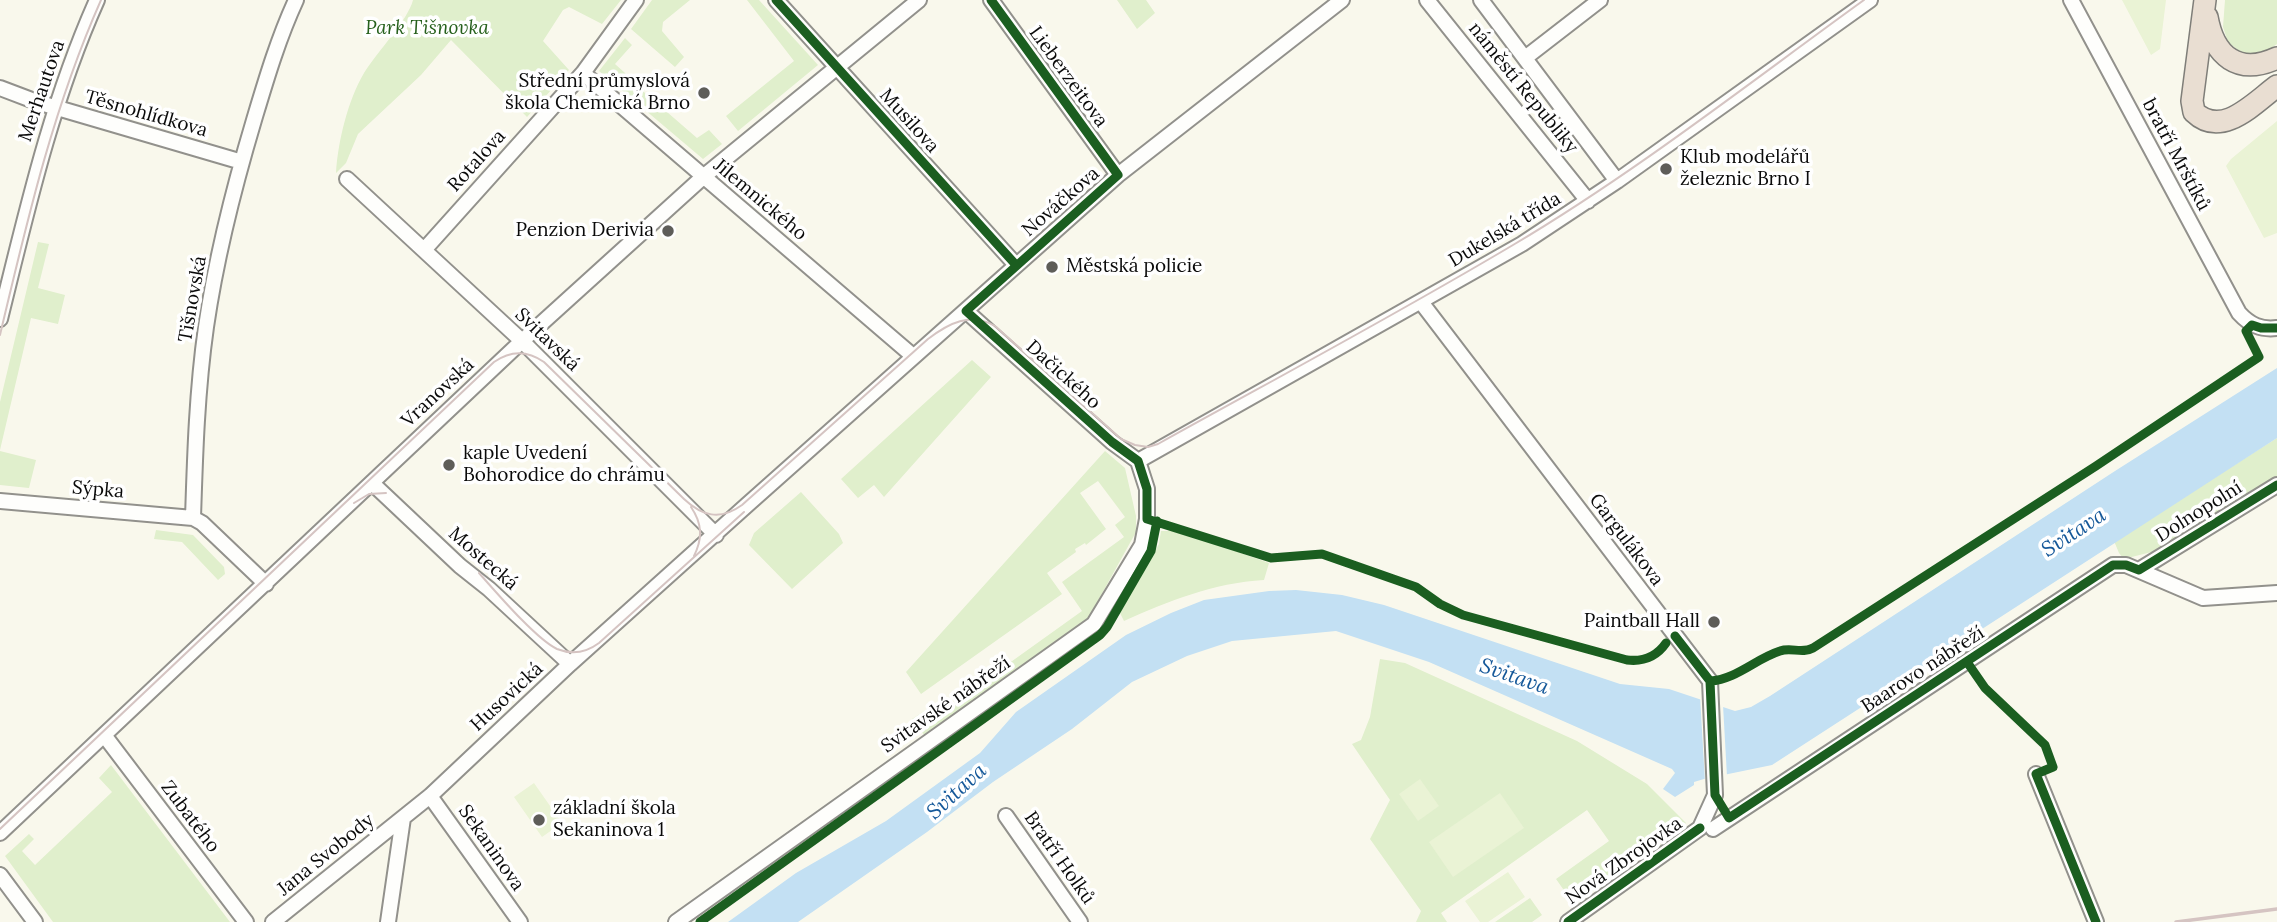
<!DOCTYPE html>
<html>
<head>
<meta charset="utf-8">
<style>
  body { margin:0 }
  canvas { display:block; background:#f9f8ec }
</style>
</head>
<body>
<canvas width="2277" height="922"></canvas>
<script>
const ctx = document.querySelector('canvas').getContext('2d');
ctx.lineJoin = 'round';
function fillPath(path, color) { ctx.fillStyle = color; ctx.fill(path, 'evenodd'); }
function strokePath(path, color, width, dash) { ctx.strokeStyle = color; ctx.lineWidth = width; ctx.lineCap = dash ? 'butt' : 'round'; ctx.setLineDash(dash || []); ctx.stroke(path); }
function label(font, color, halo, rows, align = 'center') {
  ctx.font = font + ' Lora,serif'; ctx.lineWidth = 7; ctx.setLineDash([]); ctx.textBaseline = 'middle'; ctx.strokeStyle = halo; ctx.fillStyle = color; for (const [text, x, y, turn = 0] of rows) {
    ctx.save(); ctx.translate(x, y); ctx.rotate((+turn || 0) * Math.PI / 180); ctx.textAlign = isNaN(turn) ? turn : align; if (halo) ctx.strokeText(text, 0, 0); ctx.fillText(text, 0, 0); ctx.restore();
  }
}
const green = new Path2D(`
  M 413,0 L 621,0 L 602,24 L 569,7 L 563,10 L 543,41 L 569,70 L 527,117 L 451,40 L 421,75 L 358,134 L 346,163 L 336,173 C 338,141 348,100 364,73 C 377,52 408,20 413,0 Z
  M 652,0 L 690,0 L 663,22 L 662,31 L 684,57 L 675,67 L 631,29 Z
  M 747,0 L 759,0 L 818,65 L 738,131 L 726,116 L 794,61 Z
  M 1117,0 L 1146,0 L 1155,13 L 1137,29 Z
  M 2225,0 L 2277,0 L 2277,44 L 2261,55 L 2243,54 L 2228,42 L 2223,27 Z
  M 625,38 L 632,45 L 615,64 L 634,81 L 631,85 L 635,88 L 637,86 L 697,138 L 709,130 L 722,144 L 703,159 L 599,71 Z
  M 38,242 L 49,244 L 38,288 L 65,295 L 58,324 L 31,318 L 0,450 L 0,402 Z
  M 972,360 L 991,377 L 884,497 L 874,485 L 858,498 L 841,479 Z
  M 2277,438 L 2277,478 L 2163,549 L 2124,559 L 2119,553 L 2114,541 Z
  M 0,451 L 36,460 L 29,488 L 0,485 Z
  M 1105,451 L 1125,468 L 1136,516 L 1136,532 L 1088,619 L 925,736 L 912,719 L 927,709 L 934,717 L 1082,611 L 1062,582 L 1124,537 L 1115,525 L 1125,517 L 1098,481 L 1080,493 L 1106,529 L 1086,545 L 1085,543 L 1075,549 L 1076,552 L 1047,573 L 1062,594 L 921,694 L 906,672 Z
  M 801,492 L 839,534 L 843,543 L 792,589 L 749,545 L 754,533 Z
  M 156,530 L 193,535 L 224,567 L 225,574 L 218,580 L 182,542 L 154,539 Z
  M 1161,531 L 1179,531 L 1269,563 L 1264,580 C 1213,583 1169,601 1124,621 L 1120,613 L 1159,544 Z
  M 1380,659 L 1405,663 L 1577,741 L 1647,784 L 1686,823 L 1664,842 L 1581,899 L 1574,900 L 1568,896 L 1556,879 L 1609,841 L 1587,810 L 1441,913 L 1447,922 L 1416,922 L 1421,911 L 1370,839 L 1390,800 L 1352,744 L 1361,740 L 1370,717 Z
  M 111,765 L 230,922 L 53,922 L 5,856 L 29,834 L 34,839 L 22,851 L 35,865 L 112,792 L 99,778 Z
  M 1530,898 L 1542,915 L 1532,922 L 1495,922 Z`);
const pitch = new Path2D(`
  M 2122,0 L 2166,0 L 2160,49 L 2151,55 Z
  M 2277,121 L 2277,233 L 2264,238 L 2226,166 L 2231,159 Z
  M 1420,779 L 1439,806 L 1418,821 L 1399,794 Z
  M 534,783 L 562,823 L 542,837 L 514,797 Z
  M 1500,793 L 1524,828 L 1453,877 L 1429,842 Z
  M 1508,872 L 1525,897 L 1488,922 L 1480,922 L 1465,901 Z`);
const water = new Path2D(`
  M 2277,368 L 2277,438 L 1772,765 L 1704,779 L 1694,782 L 1694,785 L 1675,797 L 1663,789 L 1675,773 L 1672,769 L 1429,662 L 1336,631 L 1232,641 L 1187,656 L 1132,682 L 1072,729 L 993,782 L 927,832 L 798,922 L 728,922 L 796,873 L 886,821 L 980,753 L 1016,712 L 1126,635 L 1171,613 L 1204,600 L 1269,591 L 1296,590 L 1342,595 L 1384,605 L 1620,684 L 1669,689 L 1735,711 L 1751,707 L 1770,696 L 2115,471 Z`);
const pier = new Path2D(`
  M 1700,696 L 1723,705 L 1727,777 L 1705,782 Z`);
const minor = new Path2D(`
  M 776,0 L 1016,265
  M 991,0 L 1118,175
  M 1427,0 L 1588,201
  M 1481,0 L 1617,181
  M 2071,0 L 2239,313 C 2250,325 2261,330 2277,328
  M 1525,58 L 1600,0
  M 583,73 L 913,356
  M 0,88 L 37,102 L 242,162
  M 347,179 L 522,341 L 716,535
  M 424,250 L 583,73 L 636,0
  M 1421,302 L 1710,681 L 1715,795 L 1700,828 L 1568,922
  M 966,311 L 1112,442 L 1138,461
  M 0,319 C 27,210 51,103 97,0
  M 1138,461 L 1522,244 L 1617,181 L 1870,0
  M 372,483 L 460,566 L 489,589 L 570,664
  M 0,501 L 193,518 L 202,523 L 266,584
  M 193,518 C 195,454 197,390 206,327 C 216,258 234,187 254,120 C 266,80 278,39 296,0
  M 2139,570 L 2277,485
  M 104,735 L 246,922
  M 2036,774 L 2096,922
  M 430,796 L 520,922
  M 1006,816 L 1080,922
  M 1713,829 L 2113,565 L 2126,565 L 2203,598 L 2277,593
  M 0,833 L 522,341 L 703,177 L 919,0
  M 0,875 L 35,922
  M 273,922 L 430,796 L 570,664 L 747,505 L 1118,175 L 1342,0
  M 388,922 L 403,818
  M 676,922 L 1094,624 L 1142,545 L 1147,519 L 1147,489 L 1138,461`);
const highway = new Path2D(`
  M 2205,0 L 2192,101 L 2194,112 C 2222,139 2254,103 2277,86
  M 2207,17 C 2214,56 2238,76 2277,58`);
const tram = new Path2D(`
  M 0,335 C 27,221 53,108 101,0
  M 354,503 L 369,494 L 386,493
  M 691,507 C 702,523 703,538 694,556
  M 479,573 C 496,592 536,639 557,649 C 572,655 587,652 599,643 L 744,512
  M 0,829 L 494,362 C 511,350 527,350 544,362 L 684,499 C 702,516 720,521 742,505 L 928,339 C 949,323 970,312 995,326 L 1121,439 L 1135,445 L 1148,447 L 1158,444 C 1277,378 1397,314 1513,245 C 1636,172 1749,83 1864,0`);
const rail = new Path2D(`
  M 2176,922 L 2277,909`);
const cycleway = new Path2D(`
  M 776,0 L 1016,265
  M 991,0 L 1118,175 L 966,311 L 1112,442 L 1138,461 L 1147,489 L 1147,519 L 1271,558 L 1322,554 L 1416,587 L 1440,604 L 1463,615 L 1627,660 C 1644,662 1657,656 1666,643
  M 1675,636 L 1710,681 L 1715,795 L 1729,818 L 2113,565 L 2126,565 L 2139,570 L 2277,485
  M 1967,662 L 1985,688 L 2045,745 L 2053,767 L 2036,774 L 2096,922
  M 1710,681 C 1737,679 1755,659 1780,651 C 1791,647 1802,654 1813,648 L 2096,466 L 2259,357 L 2246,331 L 2252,325 L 2261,328 L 2277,328
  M 700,922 L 1100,635 L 1107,627 L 1151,551 L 1157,521
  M 1568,922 L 1700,828`);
const markers = [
  [704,93,7,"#5e5d59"],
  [1666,169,7,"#5e5d59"],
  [668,231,7,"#5e5d59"],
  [1052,267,7,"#5e5d59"],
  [449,465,7,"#5e5d59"],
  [1714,622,7,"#5e5d59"],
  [539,820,7,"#5e5d59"]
];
const parkNames = [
  ["Park Tišnovka",427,29]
];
const streetNames = [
  ["Lieberzeitova",1068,77,54],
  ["náměstí Republiky",1523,88,51],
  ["Merhautova",42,91,-71],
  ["Těsnohlídkova",146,114,16],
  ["Musilova",909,121,48],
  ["bratří Mrštíků",2176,155,62],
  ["Rotalova",477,161,-48],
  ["Jilemnického",760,200,40],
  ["Nováčkova",1061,202,-41],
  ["Dukelská třída",1505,230,-31],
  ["Tišnovská",193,299,-80],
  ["Svitavská",547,340,44],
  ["Dačického",1063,375,42],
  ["Vranovská",438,393,-43],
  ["Sýpka",98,490,5],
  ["Dolnopolní",2199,512,-32],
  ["Gargulákova",1626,540,53],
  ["Mostecká",483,559,41],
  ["Baarovo nábřeží",1923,670,-33],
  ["Husovická",507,697,-43],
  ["Svitavské nábřeží",946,705,-35],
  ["Zubatého",190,817,53],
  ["Sekaninova",491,848,55],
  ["Jana Svobody",326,855,-39],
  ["Bratří Holků",1059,858,55],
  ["Nová Zbrojovka",1624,861,-35]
];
const poiNames = [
  ["Střední průmyslová",690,82,"right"],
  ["škola Chemická Brno",690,104,"right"],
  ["Klub modelářů",1680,158],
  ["železnic Brno I",1680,180],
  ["Penzion Derivia",654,231,"right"],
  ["Městská policie",1066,267],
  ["kaple Uvedení",463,454],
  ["Bohorodice do chrámu",463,476],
  ["Paintball Hall",1700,622,"right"],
  ["základní škola",553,809],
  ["Sekaninova 1",553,831]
];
const waterNames = [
  ["Svitava",2074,533,-33],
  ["Svitava",1514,677,19],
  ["Svitava",957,792,-42]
];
fillPath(green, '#e0efcc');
fillPath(pitch, '#eaf3d5');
fillPath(water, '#c3e0f3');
fillPath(pier, '#f9f8ec');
strokePath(minor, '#92918c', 18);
strokePath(highway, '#7f7e79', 24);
strokePath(minor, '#fefefc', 14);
strokePath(highway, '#e9ded2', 21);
strokePath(tram, '#d5c4c2', 2);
strokePath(rail, '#d5c4c2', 3.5);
strokePath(cycleway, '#1b5e20', 9);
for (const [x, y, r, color] of markers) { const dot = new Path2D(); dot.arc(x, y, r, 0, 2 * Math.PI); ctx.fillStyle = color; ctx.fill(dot); strokePath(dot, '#fff', 2.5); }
label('italic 19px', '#26601c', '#fff', parkNames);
label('19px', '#0a0a0a', '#fff', streetNames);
label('19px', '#0a0a0a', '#fff', poiNames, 'left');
label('italic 21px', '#155899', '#fff', waterNames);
</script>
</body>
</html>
